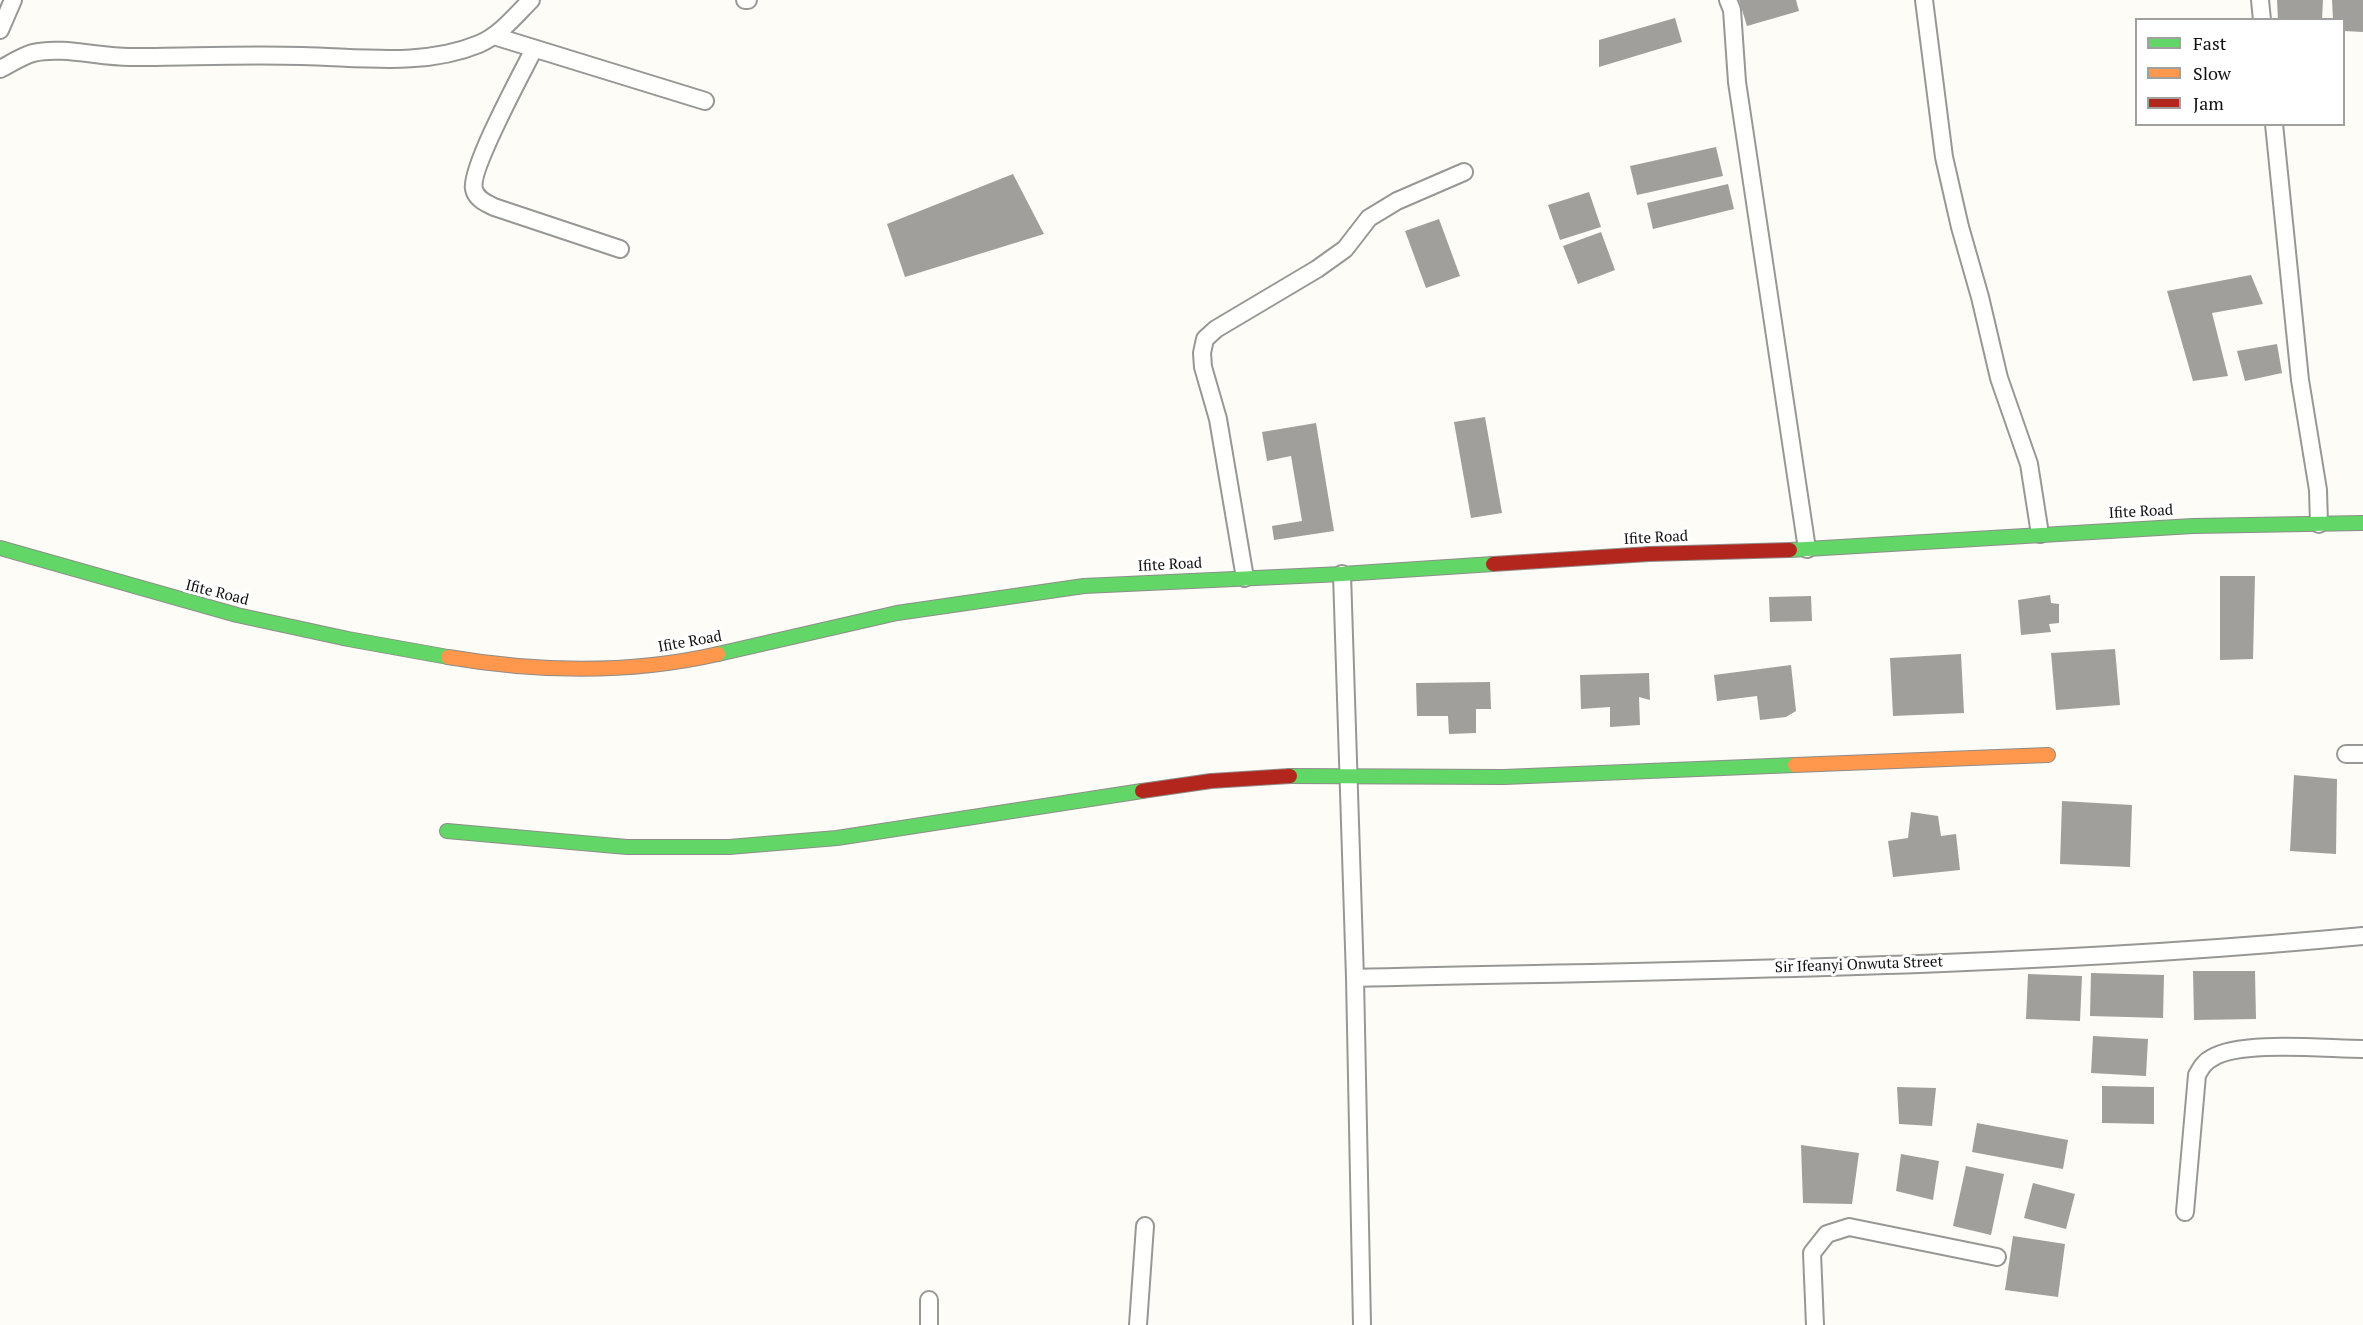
<!DOCTYPE html>
<html>
<head>
<meta charset="utf-8">
<style>
  body { margin:0 }
  #map { position:relative; width:2363px; height:1325px; overflow:hidden; background:#fdfcf7; font-family:"PT Serif",serif }
  canvas { display:block }
  .legend { position:absolute; left:2135px; top:18px; width:210px; height:108px; box-sizing:border-box; background:#fff; border:2px solid #a0a0a0; margin:0; padding:8px 10px; list-style:none; font-size:18px; color:#111 }
  .legend li { display:flex; align-items:center; gap:12px; height:30px }
  .legend b { width:30px; border:2px solid #a0a0a0 }
</style>
</head>
<body>
<div id="map">
<canvas width="2363" height="1325"></canvas>
<ul class="legend">
<li><b style="height:8px;background:#63d668"></b>Fast</li>
<li><b style="height:8px;background:#ff974d"></b>Slow</li>
<li><b style="height:8px;background:#b3261e"></b>Jam</li>
</ul>
</div>
<script>
const ctx = document.querySelector('canvas').getContext('2d');
ctx.lineJoin = 'round';
function fillPath(path, color) { ctx.fillStyle = color; ctx.fill(path, 'evenodd'); }
function strokePath(path, color, width, dash) { ctx.strokeStyle = color; ctx.lineWidth = width; ctx.lineCap = dash ? 'butt' : 'round'; ctx.setLineDash(dash || []); ctx.stroke(path); }
function label(font, color, halo, rows, align = 'center') {
  ctx.font = font + ' "PT Serif",serif'; ctx.lineWidth = 6; ctx.setLineDash([]); ctx.textBaseline = 'middle'; ctx.strokeStyle = halo; ctx.fillStyle = color; for (const [text, x, y, turn = 0] of rows) {
    ctx.save(); ctx.translate(x, y); ctx.rotate((+turn || 0) * Math.PI / 180); ctx.textAlign = isNaN(turn) ? turn : align; if (halo) ctx.strokeText(text, 0, 0); ctx.fillText(text, 0, 0); ctx.restore();
  }
}
const building = new Path2D(`
  M 1739,0 L 1796,0 L 1799,11 L 1747,26 Z
  M 2277,0 L 2323,0 L 2322,20 L 2278,20 Z
  M 2332,0 L 2363,0 L 2363,32 L 2344,31 L 2344,20 L 2333,20 Z
  M 1675,18 L 1682,42 L 1599,67 L 1599,40 Z
  M 1716,147 L 1723,176 L 1637,195 L 1630,166 Z
  M 1013,174 L 1044,234 L 905,277 L 887,224 Z
  M 1728,184 L 1734,209 L 1653,229 L 1647,203 Z
  M 1589,192 L 1601,227 L 1560,240 L 1548,205 Z
  M 1439,219 L 1460,276 L 1426,288 L 1405,231 Z
  M 1601,232 L 1615,270 L 1578,284 L 1563,246 Z
  M 2251,275 L 2263,304 L 2212,313 L 2228,376 L 2193,381 L 2167,291 Z
  M 2277,344 L 2282,373 L 2245,381 L 2237,351 Z
  M 1485,417 L 1502,513 L 1471,518 L 1454,422 Z
  M 1316,423 L 1334,531 L 1274,540 L 1272,526 L 1302,521 L 1291,456 L 1267,461 L 1262,432 Z
  M 2220,576 L 2255,576 L 2253,659 L 2220,660 Z
  M 2050,595 L 2051,603 L 2059,604 L 2059,623 L 2049,624 L 2051,632 L 2021,635 L 2018,600 Z
  M 1811,596 L 1812,621 L 1770,622 L 1769,597 Z
  M 2115,649 L 2120,705 L 2056,710 L 2051,653 Z
  M 1961,654 L 1964,713 L 1893,716 L 1890,658 Z
  M 1791,665 L 1796,711 L 1786,717 L 1760,720 L 1757,696 L 1717,701 L 1714,675 Z
  M 1649,673 L 1650,700 L 1639,697 L 1640,725 L 1610,727 L 1610,707 L 1581,709 L 1580,675 Z
  M 1490,682 L 1491,709 L 1476,709 L 1476,733 L 1449,734 L 1448,716 L 1417,716 L 1416,683 Z
  M 2294,775 L 2337,779 L 2336,854 L 2290,851 Z
  M 2062,801 L 2132,805 L 2130,867 L 2060,864 Z
  M 1911,812 L 1938,816 L 1941,836 L 1956,834 L 1960,870 L 1893,877 L 1888,841 L 1908,838 Z
  M 2193,971 L 2255,971 L 2256,1019 L 2194,1020 Z
  M 2091,973 L 2164,975 L 2163,1018 L 2090,1016 Z
  M 2028,974 L 2082,976 L 2080,1021 L 2026,1019 Z
  M 2093,1036 L 2148,1039 L 2146,1076 L 2091,1073 Z
  M 2102,1086 L 2154,1087 L 2154,1124 L 2102,1123 Z
  M 1897,1087 L 1936,1088 L 1932,1126 L 1899,1124 Z
  M 1977,1123 L 2068,1140 L 2063,1169 L 1972,1152 Z
  M 1801,1145 L 1859,1153 L 1852,1204 L 1803,1203 Z
  M 1901,1154 L 1939,1161 L 1933,1200 L 1896,1191 Z
  M 1966,1166 L 2004,1174 L 1991,1235 L 1953,1226 Z
  M 2033,1183 L 2075,1194 L 2066,1229 L 2024,1218 Z
  M 2013,1236 L 2065,1244 L 2058,1297 L 2005,1290 Z`);
const street = new Path2D(`
  M 745,0 L 748,0
  M 1728,0 L 1732,10 L 1737,82 L 1807,549
  M 1924,0 L 1944,157 L 1960,227 L 1980,297 L 1999,378 L 2029,464 L 2040,534
  M 2260,0 L 2262,20
  M 0,30 L 13,0
  M 494,36 L 705,101
  M 534,49 C 523,71 469,170 474,189 C 476,199 486,203 494,207 L 620,249
  M 0,69 C 10,64 22,56 33,53 C 61,46 99,57 129,57 C 187,57 244,54 302,56 C 361,57 423,67 479,44 C 500,35 515,16 531,0
  M 2274,124 L 2300,380 L 2318,490 L 2319,524
  M 1342,574 L 1355,978 L 1362,1325
  M 1245,578 L 1218,419 L 1203,367 L 1202,353 L 1205,339 L 1216,329 L 1317,269 L 1345,249 L 1369,218 L 1397,201 L 1464,172
  M 2346,754 L 2363,754
  M 1355,978 C 1691,970 2028,968 2363,936
  M 2185,1212 L 2197,1075 C 2201,1068 2204,1062 2212,1058 C 2240,1040 2327,1049 2363,1049
  M 929,1300 L 929,1325
  M 1138,1325 L 1145,1226
  M 1815,1325 L 1812,1253 L 1827,1234 L 1849,1227 L 1997,1257`);
const fast = new Path2D(`
  M 0,548 L 237,615 L 348,639 L 448,657
  M 1790,550 L 2193,526 L 2363,523
  M 718,654 L 897,613 L 1084,586 L 1342,574 L 1493,564
  M 1290,776 L 1504,777 L 1795,765
  M 447,831 L 627,847 L 729,847 L 837,838 L 1142,791`);
const slow = new Path2D(`
  M 448,657 C 536,672 630,674 718,654
  M 1795,765 L 2048,755`);
const jam = new Path2D(`
  M 1493,564 L 1649,554 L 1790,550
  M 1142,791 L 1211,781 L 1290,776`);
const streetNames = [
  ["Ifite Road",2141,512,-3],
  ["Ifite Road",1656,538,-3],
  ["Ifite Road",1170,565,-3],
  ["Ifite Road",217,593,14],
  ["Ifite Road",690,642,-10],
  ["Sir Ifeanyi Onwuta Street",1859,965,-2]
];
fillPath(building, '#a19f9c');
strokePath(street, '#979795', 20);
strokePath(fast, '#8e8d8b', 16);
strokePath(slow, '#8e8d8b', 16);
strokePath(jam, '#8e8d8b', 16);
strokePath(street, '#fffffe', 16);
strokePath(fast, '#63d668', 14);
strokePath(slow, '#ff974d', 14);
strokePath(jam, '#b3261e', 14);
label('15px', '#111', '#fff', streetNames);
</script>
</body>
</html>
